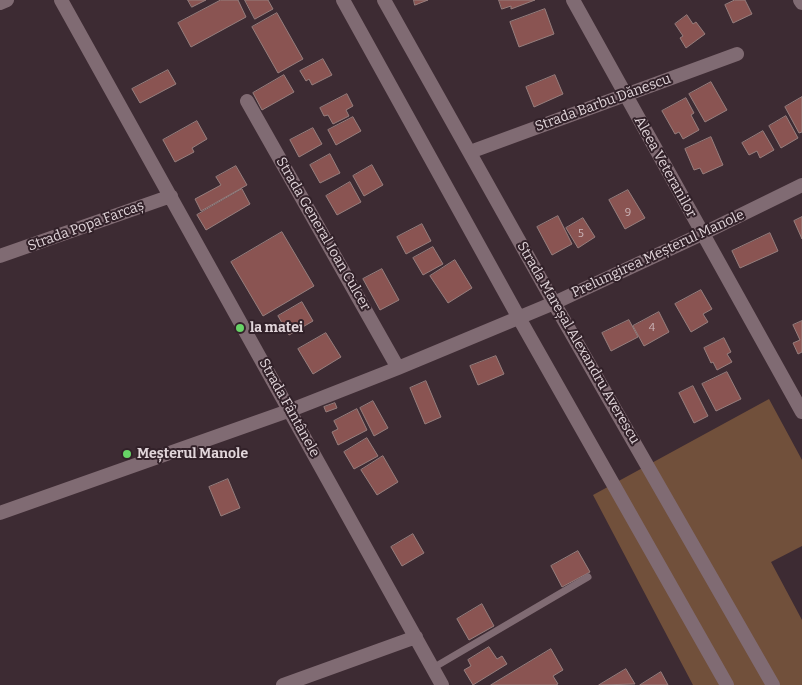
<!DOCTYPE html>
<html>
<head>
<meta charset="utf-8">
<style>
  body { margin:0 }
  canvas { display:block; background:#3d2b33 }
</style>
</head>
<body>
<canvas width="802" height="685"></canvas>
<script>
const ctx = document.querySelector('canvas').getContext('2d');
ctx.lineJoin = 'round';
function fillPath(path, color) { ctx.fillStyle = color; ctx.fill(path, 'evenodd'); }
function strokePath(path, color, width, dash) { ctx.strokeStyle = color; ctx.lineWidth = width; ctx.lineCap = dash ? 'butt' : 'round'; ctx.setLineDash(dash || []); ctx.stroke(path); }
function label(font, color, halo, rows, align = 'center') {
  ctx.font = font + ' Bitter,serif'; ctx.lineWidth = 4; ctx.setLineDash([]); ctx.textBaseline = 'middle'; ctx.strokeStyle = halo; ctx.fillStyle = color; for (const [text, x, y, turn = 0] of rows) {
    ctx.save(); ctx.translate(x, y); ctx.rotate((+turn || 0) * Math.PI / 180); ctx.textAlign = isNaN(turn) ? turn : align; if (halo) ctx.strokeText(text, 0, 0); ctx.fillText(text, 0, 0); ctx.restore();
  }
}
const green = new Path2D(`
  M 769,399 L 802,460 L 802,546 L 771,562 L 802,620 L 802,685 L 693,685 L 593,495 Z`);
const building = new Path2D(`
  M 188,0 L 206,0 L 192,7 Z
  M 221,0 L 238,0 L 246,17 L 191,47 L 178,23 Z
  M 245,0 L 268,0 L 273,9 L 255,19 Z
  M 414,0 L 428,0 L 415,5 Z
  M 499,0 L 535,0 L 511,9 L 511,6 L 502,9 Z
  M 735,0 L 745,0 L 752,14 L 733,23 L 725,5 Z
  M 545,9 L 554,34 L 519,47 L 510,22 Z
  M 277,13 L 303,59 L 278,73 L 252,27 Z
  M 687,15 L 693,24 L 696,22 L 705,34 L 686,48 L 680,38 L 683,36 L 675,24 Z
  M 323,59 L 332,75 L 312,85 L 309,79 L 306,81 L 300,71 Z
  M 168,70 L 176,84 L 140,103 L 132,89 Z
  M 284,75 L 294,92 L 262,110 L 253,93 Z
  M 555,75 L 563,94 L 534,107 L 526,87 Z
  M 711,82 L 727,110 L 705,122 L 689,94 Z
  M 347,94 L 353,106 L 346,110 L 349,116 L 333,124 L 328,115 L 324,116 L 320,108 Z
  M 802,97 L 802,132 L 799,133 L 785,107 Z
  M 686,98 L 694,113 L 691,115 L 699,130 L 683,139 L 679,132 L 675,134 L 662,111 Z
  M 786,116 L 798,138 L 781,148 L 769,126 Z
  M 353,117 L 361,131 L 336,145 L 328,130 Z
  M 197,121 L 207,139 L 192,148 L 194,152 L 175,162 L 163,140 Z
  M 313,128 L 322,144 L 299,157 L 290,140 Z
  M 763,131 L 774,150 L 760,158 L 757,151 L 749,155 L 742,143 Z
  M 711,137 L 723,165 L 703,174 L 700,168 L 694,170 L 685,149 Z
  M 330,154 L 340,173 L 320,183 L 310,165 Z
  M 372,165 L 383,185 L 364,196 L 353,176 Z
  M 236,166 L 247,185 L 201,211 L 195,199 L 221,185 L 216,177 Z
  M 350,182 L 361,202 L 337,215 L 326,196 Z
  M 242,189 L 250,204 L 206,230 L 197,215 Z
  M 628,190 L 645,218 L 625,229 L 609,200 Z
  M 558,216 L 572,244 L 552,255 L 537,227 Z
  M 802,217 L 802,239 L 794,221 Z
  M 583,218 L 595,237 L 578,248 L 566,228 Z
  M 422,224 L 431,241 L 406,254 L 397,237 Z
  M 282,232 L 314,286 L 263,316 L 231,262 Z
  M 770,233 L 778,251 L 740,268 L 732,251 Z
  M 433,247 L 443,264 L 423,275 L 413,258 Z
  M 455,260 L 472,288 L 448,303 L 430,276 Z
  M 382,269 L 399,300 L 380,310 L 363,279 Z
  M 701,290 L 712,309 L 703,314 L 708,322 L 691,332 L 675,304 Z
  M 302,302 L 313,321 L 289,335 L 278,316 Z
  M 659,312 L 669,332 L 644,346 L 633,326 Z
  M 629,320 L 638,337 L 611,351 L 602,333 Z
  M 802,321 L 802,352 L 798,354 L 793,343 L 800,340 L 793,325 Z
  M 326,333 L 341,357 L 313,374 L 298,349 Z
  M 724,338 L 731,352 L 727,354 L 732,362 L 717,370 L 713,362 L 711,363 L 704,348 Z
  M 496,356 L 504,374 L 478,385 L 470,366 Z
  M 727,372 L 741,399 L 716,411 L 702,384 Z
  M 426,381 L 441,417 L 425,424 L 410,388 Z
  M 693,386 L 708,416 L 694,423 L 679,393 Z
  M 373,401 L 388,428 L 374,436 L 360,408 Z
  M 335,403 L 337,408 L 326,412 L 324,407 Z
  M 357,409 L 367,430 L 338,445 L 332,432 L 338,429 L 334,421 Z
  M 367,438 L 378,456 L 354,469 L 344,452 Z
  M 383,456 L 398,482 L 377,495 L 361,470 Z
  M 228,479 L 240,508 L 221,516 L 209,487 Z
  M 413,534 L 424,553 L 402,566 L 391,547 Z
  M 578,551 L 590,572 L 562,587 L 551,566 Z
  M 482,604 L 494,626 L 469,640 L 457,619 Z
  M 489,647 L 497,659 L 502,656 L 507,664 L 473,685 L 464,670 L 471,666 L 468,660 Z
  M 551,649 L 563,670 L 553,676 L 558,684 L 556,685 L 491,685 Z
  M 626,669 L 635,684 L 599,685 Z
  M 661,672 L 668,685 L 640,685 Z`);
const lane = new Path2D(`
  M 433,668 L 588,577`);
const street = new Path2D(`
  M 61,0 L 442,685
  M 343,0 L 519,318 L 727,685
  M 384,0 L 554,303 L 773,685
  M 573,0 L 802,412
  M 800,0 L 802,3
  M 0,3 L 7,0
  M 247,101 L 398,368
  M 470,152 L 737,54
  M 0,256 L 171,196
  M 0,513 L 291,410 L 398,368 L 554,303 L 702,234 L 802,185
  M 283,685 L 416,637`);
const markers = [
  [240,328,5,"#67d466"],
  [127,454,5,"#67d466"]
];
const numberNames = [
  ["9",628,213],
  ["5",581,234],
  ["4",652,328]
];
const streetNames = [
  ["Strada Barbu Dănescu",603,103,-20],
  ["Aleea Veteranilor",665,167,61],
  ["Strada Popa Farcaș",86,226,-20],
  ["Strada General Ioan Culcer",323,234,60],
  ["Prelungirea Meșterul Manole",658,254,-25],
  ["Strada Mareșal Alexandru Averescu",578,343,60],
  ["Strada Fântânele",289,408,61]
];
const poiNames = [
  ["la matei",250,328],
  ["Meșterul Manole",137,454]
];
fillPath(green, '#71503b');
fillPath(building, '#8a5452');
strokePath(building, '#967e7d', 1);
strokePath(lane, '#806b73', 7);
strokePath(street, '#806b73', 14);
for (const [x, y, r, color] of markers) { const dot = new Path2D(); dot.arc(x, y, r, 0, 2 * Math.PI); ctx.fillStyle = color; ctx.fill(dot); strokePath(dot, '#322129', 2); }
label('11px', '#cbb5b8', null, numberNames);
label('14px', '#e1d5da', '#322129', streetNames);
label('bold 14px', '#e1d5da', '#322129', poiNames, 'left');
</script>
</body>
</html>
